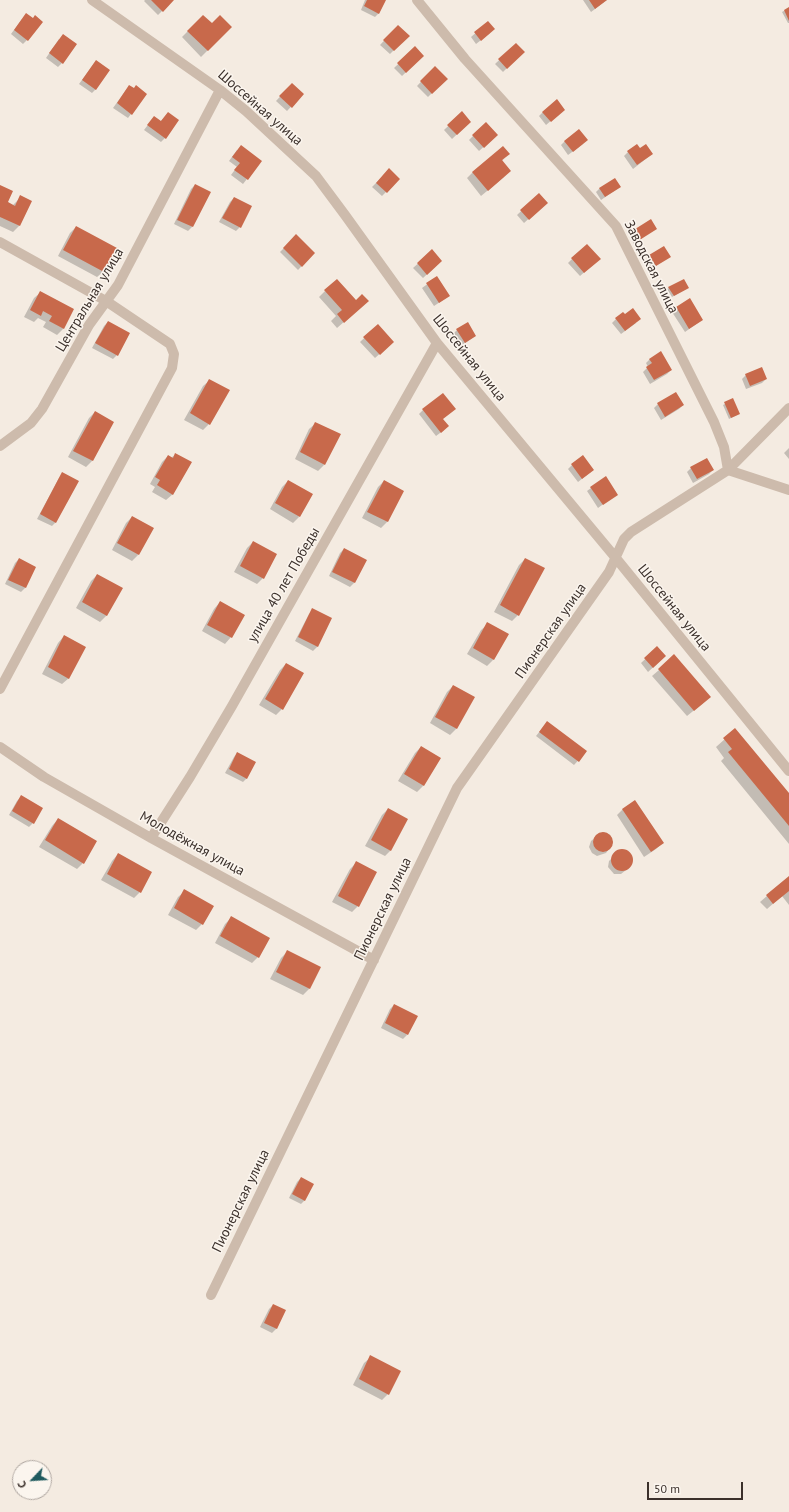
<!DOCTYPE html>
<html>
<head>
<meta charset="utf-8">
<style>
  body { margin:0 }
  #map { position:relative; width:789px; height:1512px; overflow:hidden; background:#f4ebe1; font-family:"PT Sans",sans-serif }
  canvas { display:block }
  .north { position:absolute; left:12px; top:1460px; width:40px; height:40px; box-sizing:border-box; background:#fbf5ee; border:1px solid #aea6a0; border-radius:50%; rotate:245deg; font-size:11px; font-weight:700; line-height:16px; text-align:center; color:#3b302b }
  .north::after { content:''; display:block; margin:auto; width:14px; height:18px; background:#1f5a5e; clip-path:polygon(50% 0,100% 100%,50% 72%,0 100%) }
  .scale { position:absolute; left:647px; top:1482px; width:96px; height:18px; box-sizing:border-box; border:2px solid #3b302b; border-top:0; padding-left:5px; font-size:12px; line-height:14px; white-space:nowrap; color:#3b302b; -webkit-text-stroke:3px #fbf5ee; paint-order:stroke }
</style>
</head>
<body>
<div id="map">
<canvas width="789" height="1512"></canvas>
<div class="north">С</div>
<div class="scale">50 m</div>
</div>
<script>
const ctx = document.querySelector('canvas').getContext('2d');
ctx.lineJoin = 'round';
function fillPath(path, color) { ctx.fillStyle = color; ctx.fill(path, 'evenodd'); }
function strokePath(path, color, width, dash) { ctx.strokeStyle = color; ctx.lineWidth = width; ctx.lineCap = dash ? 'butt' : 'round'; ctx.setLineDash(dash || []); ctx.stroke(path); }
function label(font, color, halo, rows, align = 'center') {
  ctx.font = font + ' "PT Sans",sans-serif'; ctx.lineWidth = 3; ctx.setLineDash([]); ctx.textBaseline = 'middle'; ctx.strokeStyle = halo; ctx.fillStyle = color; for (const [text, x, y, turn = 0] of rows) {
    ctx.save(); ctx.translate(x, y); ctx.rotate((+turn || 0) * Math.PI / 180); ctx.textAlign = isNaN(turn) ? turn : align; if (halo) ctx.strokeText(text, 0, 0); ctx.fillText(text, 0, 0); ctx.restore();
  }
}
const shadow = new Path2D(`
  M 145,0 L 173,0 L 158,15 L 144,1 Z
  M 365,0 L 385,0 L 379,13 L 375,17 L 361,10 Z
  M 583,0 L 607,0 L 591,12 Z
  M 789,8 L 789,23 L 788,23 L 782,12 Z
  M 203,16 L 212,24 L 231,27 L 201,57 L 182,37 Z
  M 22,19 L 27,40 L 23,44 L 11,34 Z
  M 488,22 L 490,33 L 476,44 L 471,37 Z
  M 398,26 L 408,36 L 390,54 L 380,45 Z
  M 59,39 L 62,63 L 58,67 L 46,58 Z
  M 516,44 L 523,52 L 503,72 L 495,64 Z
  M 415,48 L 423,56 L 402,76 L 394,68 Z
  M 93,65 L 96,89 L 92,93 L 79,84 Z
  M 435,67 L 446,79 L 428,97 L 417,86 Z
  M 292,84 L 303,94 L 287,111 L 276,101 Z
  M 126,90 L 131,114 L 128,118 L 113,108 Z
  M 543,112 L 560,113 L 546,125 L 539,116 Z
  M 168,113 L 165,138 L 161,142 L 144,130 L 154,117 L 160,122 Z
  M 462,113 L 470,122 L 452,139 L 444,130 Z
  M 486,123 L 497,135 L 479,151 L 469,140 Z
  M 565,141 L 583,144 L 568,155 L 561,145 Z
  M 237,150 L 261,161 L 243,184 L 231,175 L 237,167 L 229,161 Z
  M 640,150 L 652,154 L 633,169 L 624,156 L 628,152 Z
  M 508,154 L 502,161 L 504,177 L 481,196 L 467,178 L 473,172 Z
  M 389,170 L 399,179 L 382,196 L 372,187 Z
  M 195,185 L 210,192 L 192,227 L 188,231 L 174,224 L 191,189 Z
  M 0,186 L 7,202 L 13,205 L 21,197 L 30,201 L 19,226 L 13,232 L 0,226 Z
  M 620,187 L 601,200 L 596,192 L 600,188 Z
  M 539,194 L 546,203 L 524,223 L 517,215 Z
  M 234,198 L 240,227 L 236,231 L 219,222 L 230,202 Z
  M 76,227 L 104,271 L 97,277 L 58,256 L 70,233 Z
  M 656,228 L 634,244 L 629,236 L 633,232 Z
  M 296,236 L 314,253 L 298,270 L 280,252 Z
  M 663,247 L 669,257 L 651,269 L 645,260 Z
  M 432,251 L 437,265 L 423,278 L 413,268 Z
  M 572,259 L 595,263 L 580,276 L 568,263 Z
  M 437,277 L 449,296 L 434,306 L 422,288 Z
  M 669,288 L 686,289 L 672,297 L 667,289 Z
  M 325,291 L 361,307 L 337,328 L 331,321 L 336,316 L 319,297 Z
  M 41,292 L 73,310 L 63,329 L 57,335 L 43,327 L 46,322 L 38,318 L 34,322 L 24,317 L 34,298 Z
  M 690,300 L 702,320 L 685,332 L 672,312 Z
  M 616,319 L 636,323 L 621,334 L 612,323 Z
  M 108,322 L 129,334 L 117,355 L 113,359 L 92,348 L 104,326 Z
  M 378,325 L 393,342 L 375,358 L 360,342 Z
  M 457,330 L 475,336 L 461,346 L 453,334 Z
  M 650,359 L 671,370 L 667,374 L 650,384 L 643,372 L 648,367 L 646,363 Z
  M 746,375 L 766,379 L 762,383 L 746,389 L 742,379 Z
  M 210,380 L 209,424 L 203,430 L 184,420 L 203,386 Z
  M 676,393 L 683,405 L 679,409 L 661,420 L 654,408 L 658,404 Z
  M 732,400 L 737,415 L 729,419 L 723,405 Z
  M 423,410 L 442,419 L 444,430 L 436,436 L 419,414 Z
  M 95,412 L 113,422 L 92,461 L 86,467 L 68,457 L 89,418 Z
  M 316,423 L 324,465 L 318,471 L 295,459 L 309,429 Z
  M 789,448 L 789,459 L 784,453 Z
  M 176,454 L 173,494 L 166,500 L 152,492 L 155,487 L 150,484 L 162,462 L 168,456 L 171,458 Z
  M 707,459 L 713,470 L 709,474 L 693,483 L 687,472 L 691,468 Z
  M 572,465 L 593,470 L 578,482 L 568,469 Z
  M 63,474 L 56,522 L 52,526 L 37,519 L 59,478 Z
  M 288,481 L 299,517 L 293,523 L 270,509 L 282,487 Z
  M 384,481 L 403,491 L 387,522 L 381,528 L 362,518 L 378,487 Z
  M 591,488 L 617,494 L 598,508 L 587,491 Z
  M 132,517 L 138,555 L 132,561 L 112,550 L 126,523 Z
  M 253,542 L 263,578 L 257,584 L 234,572 L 247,548 Z
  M 344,549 L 365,560 L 354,583 L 350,587 L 329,576 L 340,553 Z
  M 19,559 L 35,567 L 25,588 L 21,592 L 5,584 L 15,563 Z
  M 525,559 L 518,615 L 512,621 L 494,612 L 519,565 Z
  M 97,575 L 107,615 L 100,622 L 76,608 L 91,581 Z
  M 220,602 L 231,637 L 225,644 L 202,631 L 214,609 Z
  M 313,610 L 331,619 L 317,647 L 313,651 L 295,641 L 309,614 Z
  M 488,624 L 507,635 L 493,660 L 487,666 L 467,654 L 481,630 Z
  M 64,636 L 69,678 L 62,684 L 42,674 L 58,643 Z
  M 657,648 L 661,660 L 648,672 L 641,663 Z
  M 286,664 L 282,709 L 276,715 L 259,705 L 280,670 Z
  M 659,670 L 703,703 L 687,716 L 652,676 Z
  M 453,686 L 456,729 L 450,735 L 430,723 L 447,692 Z
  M 544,726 L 586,752 L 574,765 L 536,736 Z
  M 735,730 L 789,795 L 789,844 L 721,761 L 724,758 L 716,747 Z
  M 421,747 L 440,758 L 423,786 L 417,792 L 398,781 L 415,753 Z
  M 237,753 L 247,778 L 243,782 L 225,773 L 234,757 Z
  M 21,797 L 33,823 L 29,827 L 9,815 L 17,801 Z
  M 388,809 L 391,850 L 385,856 L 365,846 L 382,815 Z
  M 623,809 L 662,843 L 656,849 L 644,857 L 617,815 Z
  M 58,819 L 83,863 L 77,869 L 39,847 L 52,826 Z
  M 604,832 L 610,835 L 613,843 L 606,853 L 597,856 L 592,853 L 589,847 L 591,841 L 601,833 Z
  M 621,851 L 627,852 L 632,859 L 630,866 L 626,870 L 621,874 L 614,874 L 608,867 L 609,861 L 618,852 Z
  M 118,854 L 140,892 L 134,898 L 101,880 L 112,861 Z
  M 356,863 L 358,906 L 352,912 L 332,902 L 350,869 Z
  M 789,877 L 789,905 L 782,896 L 767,909 L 760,902 Z
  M 185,891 L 202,924 L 196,930 L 168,915 L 178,897 Z
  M 232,917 L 258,957 L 252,963 L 215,943 L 225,924 Z
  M 287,952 L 319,968 L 309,989 L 303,995 L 270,979 L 281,958 Z
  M 394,1005 L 407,1035 L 403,1039 L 381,1028 L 390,1009 Z
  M 301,1178 L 305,1200 L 301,1204 L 289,1198 L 297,1182 Z
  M 273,1305 L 284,1311 L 276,1329 L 272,1333 L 260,1327 L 269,1309 Z
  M 371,1357 L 388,1394 L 382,1400 L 353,1385 L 364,1363 Z`);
const building = new Path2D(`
  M 151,0 L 174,0 L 163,12 Z
  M 367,0 L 386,0 L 379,14 L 364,6 Z
  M 589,0 L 607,0 L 595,9 Z
  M 789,7 L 789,21 L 784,10 Z
  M 26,13 L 33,18 L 35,15 L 43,22 L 28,41 L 14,30 Z
  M 203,15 L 212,23 L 220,15 L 232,27 L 208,51 L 187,31 Z
  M 488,21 L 495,29 L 481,41 L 474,32 Z
  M 398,25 L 410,36 L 394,51 L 383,40 Z
  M 63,34 L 77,44 L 63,64 L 49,53 Z
  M 516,43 L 525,52 L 507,69 L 498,59 Z
  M 415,46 L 424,56 L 406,73 L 397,63 Z
  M 96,60 L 110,70 L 96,90 L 82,80 Z
  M 435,66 L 448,79 L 432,94 L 420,81 Z
  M 292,83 L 304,94 L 292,108 L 279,96 Z
  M 129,85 L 134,88 L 136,85 L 147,94 L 132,115 L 117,103 Z
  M 557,99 L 565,110 L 551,122 L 542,112 Z
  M 462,111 L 471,122 L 457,135 L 447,125 Z
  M 168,112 L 179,120 L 166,139 L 147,125 L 154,116 L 161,121 Z
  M 486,122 L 498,135 L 484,148 L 472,135 Z
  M 579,129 L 588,140 L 573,152 L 564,141 Z
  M 637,144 L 640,148 L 646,144 L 653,154 L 637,165 L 627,151 Z
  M 241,145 L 262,161 L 248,180 L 234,170 L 240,163 L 232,157 Z
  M 503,146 L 510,154 L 502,160 L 511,171 L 488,191 L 472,172 Z
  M 389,168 L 400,179 L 387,193 L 376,183 Z
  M 615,178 L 621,187 L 605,197 L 599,188 Z
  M 195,184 L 211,192 L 193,227 L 177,220 Z
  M 0,185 L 13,191 L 8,202 L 15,206 L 20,195 L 32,201 L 20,226 L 0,217 Z
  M 539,193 L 548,203 L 529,220 L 520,210 Z
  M 234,197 L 252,206 L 241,228 L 222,218 Z
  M 651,219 L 657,229 L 638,241 L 632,231 Z
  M 76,226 L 117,248 L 104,272 L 63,250 Z
  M 296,234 L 315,253 L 302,267 L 283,248 Z
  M 587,244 L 601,259 L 584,273 L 571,258 Z
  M 664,246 L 671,257 L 656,266 L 649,255 Z
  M 432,249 L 442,261 L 427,275 L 417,263 Z
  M 437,276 L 450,296 L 439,303 L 426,283 Z
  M 337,279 L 356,300 L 362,294 L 369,301 L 344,323 L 337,314 L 342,310 L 324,290 Z
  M 684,279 L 689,288 L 674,296 L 668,287 Z
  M 40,291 L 74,309 L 64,329 L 49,321 L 52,316 L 43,311 L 41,316 L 30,310 Z
  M 690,298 L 703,320 L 689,329 L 676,307 Z
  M 633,308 L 641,319 L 625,331 L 615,318 L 623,312 L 625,314 Z
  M 108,321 L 130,333 L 118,356 L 95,343 Z
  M 468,322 L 476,336 L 465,343 L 456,329 Z
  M 378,324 L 394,342 L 380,355 L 363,337 Z
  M 661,351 L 672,370 L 654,380 L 646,367 L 652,363 L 649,359 Z
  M 762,367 L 767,379 L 750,386 L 745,374 Z
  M 209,379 L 230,390 L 210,425 L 190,413 Z
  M 676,392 L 684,405 L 665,417 L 657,403 Z
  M 443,393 L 456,409 L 443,419 L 449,426 L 441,433 L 422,409 Z
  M 733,398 L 740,414 L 731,418 L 724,402 Z
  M 95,411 L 114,422 L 93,461 L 73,451 Z
  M 315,422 L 341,434 L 325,465 L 300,452 Z
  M 175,453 L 192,462 L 173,495 L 157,485 L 160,480 L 155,477 L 168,455 L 173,458 Z
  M 583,455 L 594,470 L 582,479 L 571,464 Z
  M 707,458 L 714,470 L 697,479 L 690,467 Z
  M 62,472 L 79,481 L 56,523 L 40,514 Z
  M 606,476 L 618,495 L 603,505 L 590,487 Z
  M 288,480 L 313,494 L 300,517 L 275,503 Z
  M 384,480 L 404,491 L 388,522 L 367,512 Z
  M 132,516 L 154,528 L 139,555 L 117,543 Z
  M 253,541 L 277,554 L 264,579 L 240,566 Z
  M 344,548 L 367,560 L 355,583 L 332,572 Z
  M 19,558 L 36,567 L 26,588 L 8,580 Z
  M 525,558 L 545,568 L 519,616 L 500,605 Z
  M 97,574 L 123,588 L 107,616 L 82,602 Z
  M 220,601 L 245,615 L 232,638 L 207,625 Z
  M 312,608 L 332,618 L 318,647 L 298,637 Z
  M 487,622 L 509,634 L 494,660 L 473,648 Z
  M 64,635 L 86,647 L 69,679 L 48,667 Z
  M 657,646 L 666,656 L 653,668 L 644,658 Z
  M 674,654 L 711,697 L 694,711 L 658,669 Z
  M 286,663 L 304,673 L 283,710 L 265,699 Z
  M 453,685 L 475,697 L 457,729 L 435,717 Z
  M 547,721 L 587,751 L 579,762 L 539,732 Z
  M 735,728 L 789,793 L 789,826 L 728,752 L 732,749 L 723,738 Z
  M 421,746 L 441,758 L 424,786 L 404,774 Z
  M 237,752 L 256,762 L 247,779 L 229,769 Z
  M 21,795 L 43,808 L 34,824 L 12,811 Z
  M 635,800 L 664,843 L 651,852 L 622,809 Z
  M 388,808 L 408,819 L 391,851 L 371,840 Z
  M 58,818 L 97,841 L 84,864 L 45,840 Z
  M593 842a10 10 0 1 1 20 0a10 10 0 1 1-20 0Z
  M611 860a11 11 0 1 1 22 0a11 11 0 1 1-22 0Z
  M 118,853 L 152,872 L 141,893 L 107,874 Z
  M 356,861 L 377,872 L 359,907 L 338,896 Z
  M 789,876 L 789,891 L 773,904 L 766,895 Z
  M 184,889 L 214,906 L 203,925 L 174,908 Z
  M 231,916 L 270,938 L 259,958 L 220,936 Z
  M 287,950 L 321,967 L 310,989 L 276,972 Z
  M 394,1004 L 418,1016 L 408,1035 L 385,1023 Z
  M 301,1177 L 314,1184 L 305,1201 L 292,1194 Z
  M 273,1304 L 286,1310 L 277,1329 L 264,1323 Z
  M 370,1355 L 401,1371 L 389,1395 L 359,1379 Z`);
const minor = new Path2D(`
  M 92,0 L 220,90 L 246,111 L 316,176 L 345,215 L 437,343 L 615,557 L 789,771
  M 417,0 L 465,59 L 616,226 L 714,422 L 724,447 L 728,470 L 789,490
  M 0,242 L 106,301 L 170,344 L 174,354 L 172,368 L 0,689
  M 0,446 L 31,423 L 42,409 L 89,325 L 118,285 L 220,90
  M 0,747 L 44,777 L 151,838 L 374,960
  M 151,838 L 190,777 L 232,706 L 437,343
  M 211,1295 L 457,788 L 609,572 L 624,539 L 631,532 L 728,470 L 789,408`);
const streetNames = [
  ["Шоссейная улица",260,108,41],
  ["Заводская улица",651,267,63],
  ["Центральная улица",90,300,-59],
  ["Шоссейная улица",469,358,51],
  ["улица 40 лет Победы",284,585,-60],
  ["Шоссейная улица",674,608,51],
  ["Пионерская улица",551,631,-55],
  ["Молодёжная улица",192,844,29],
  ["Пионерская улица",383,909,-64],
  ["Пионерская улица",241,1201,-64]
];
fillPath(shadow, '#0003');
fillPath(building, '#c8694b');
strokePath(minor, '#cdbbac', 10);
label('14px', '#3b302b', '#fbf5ee', streetNames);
</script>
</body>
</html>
